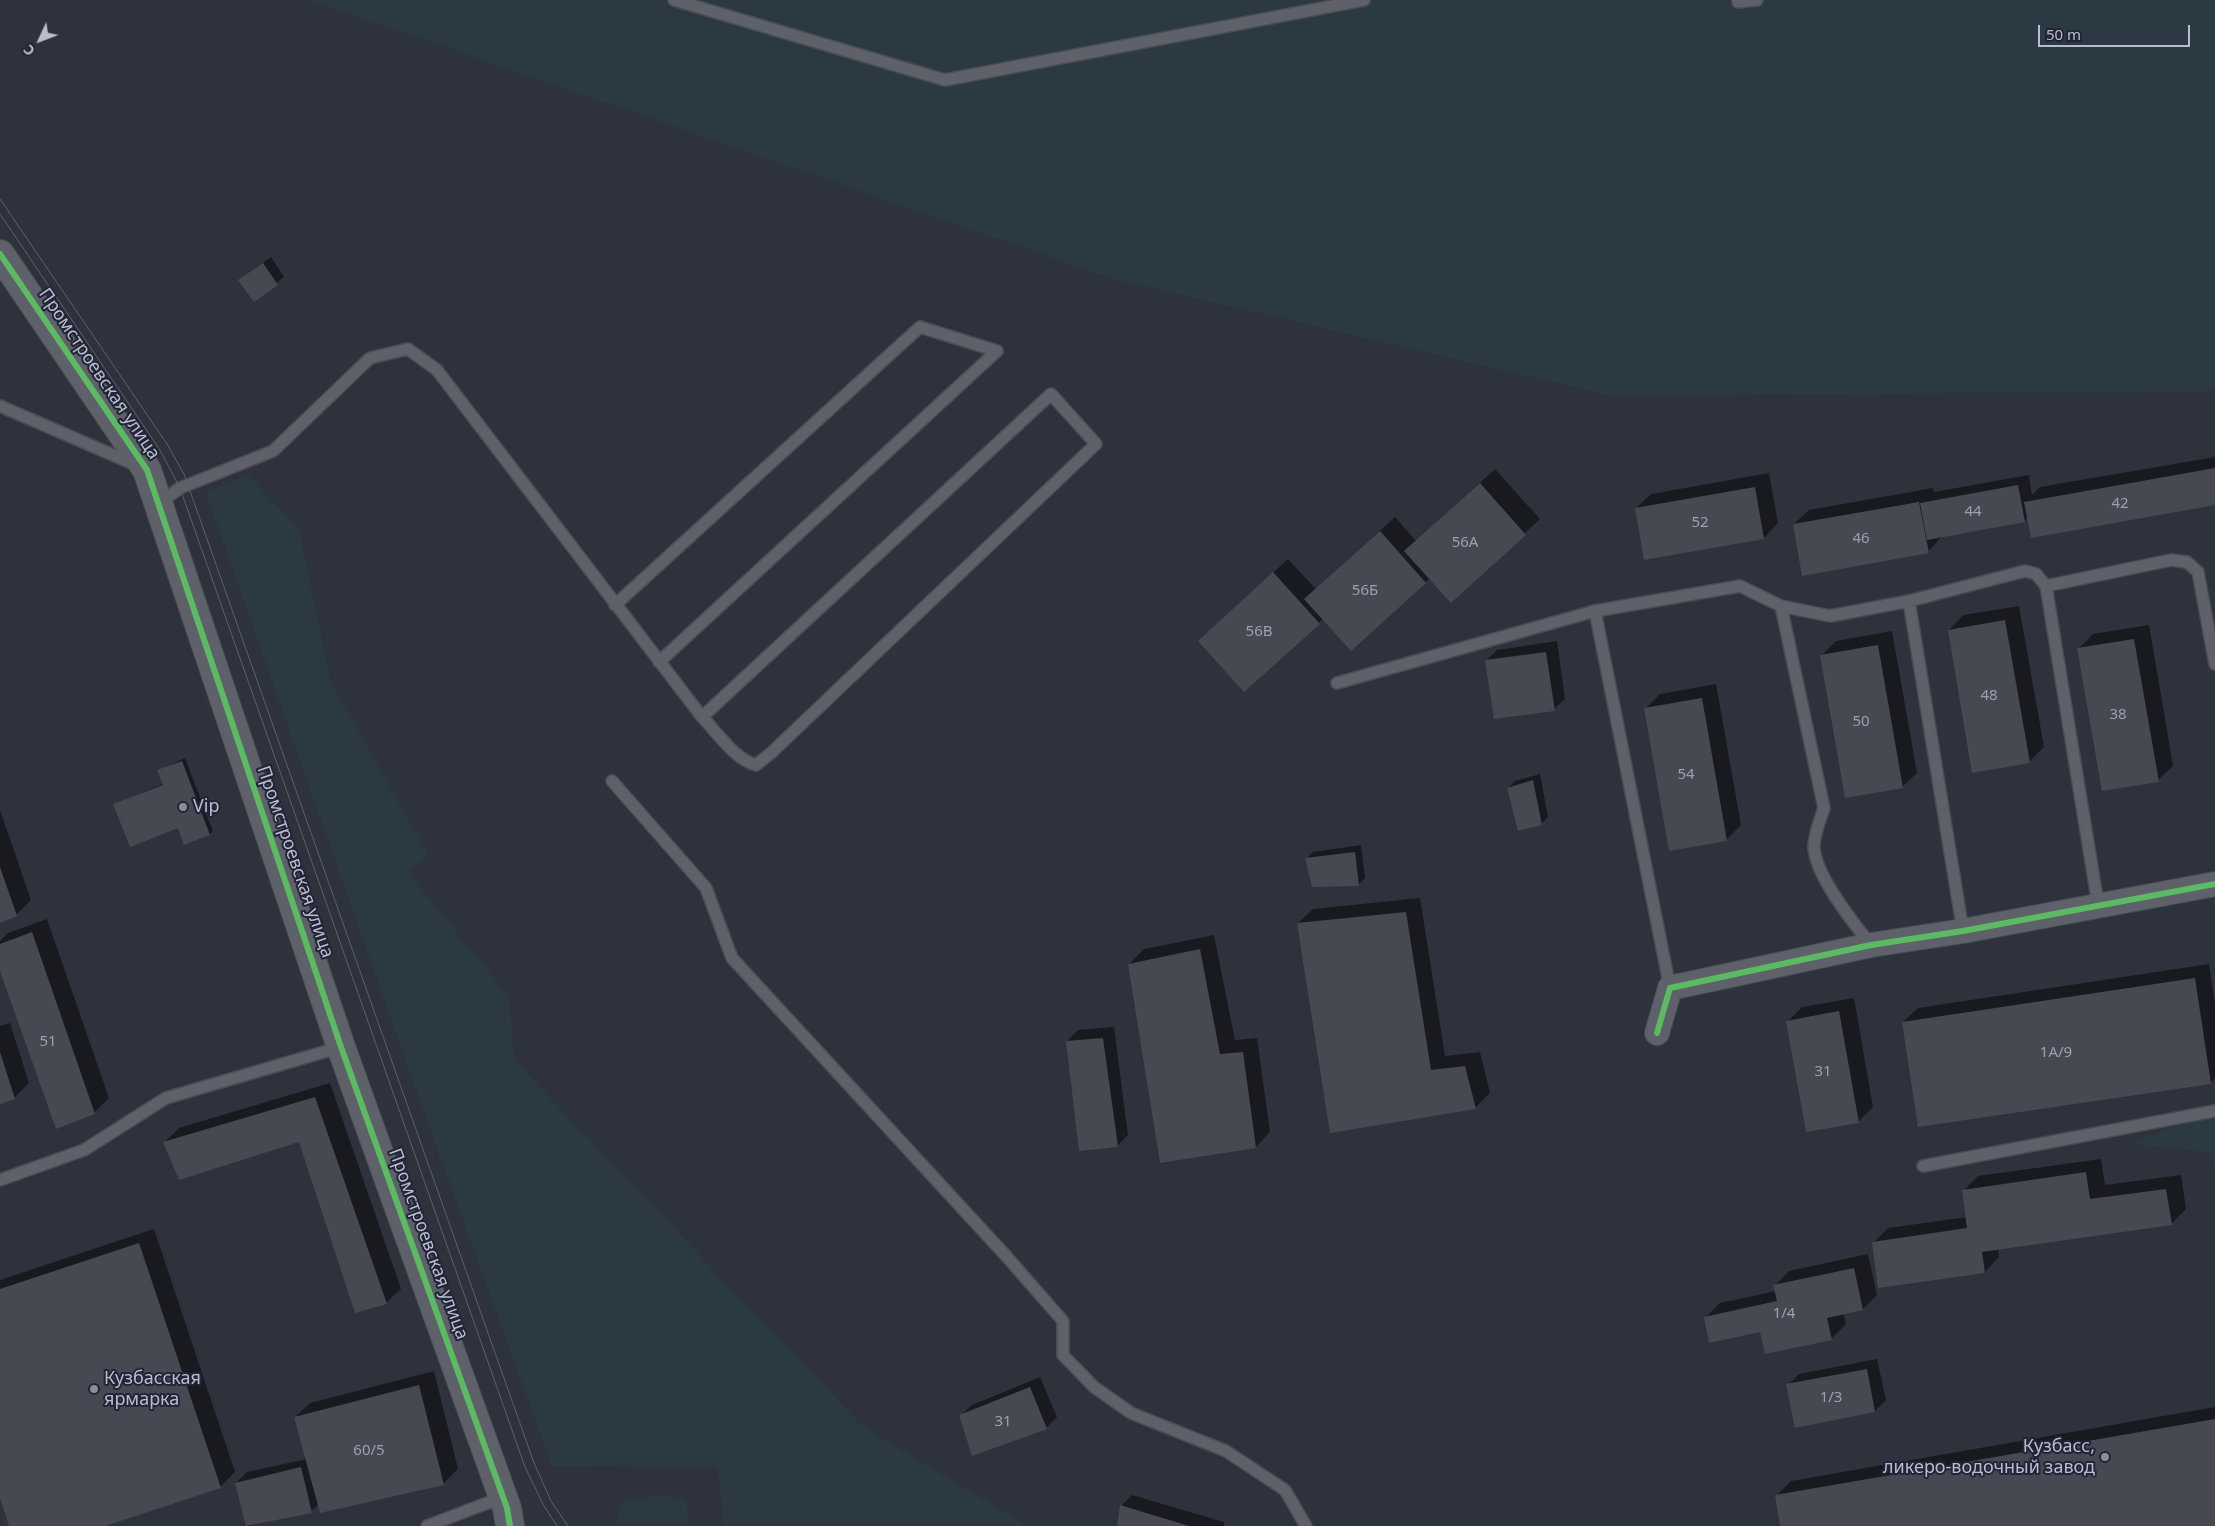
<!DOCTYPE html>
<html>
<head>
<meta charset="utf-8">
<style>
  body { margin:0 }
  #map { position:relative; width:2215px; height:1526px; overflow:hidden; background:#2e323c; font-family:"Noto Sans",sans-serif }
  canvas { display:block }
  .north { position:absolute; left:15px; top:15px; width:50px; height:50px; -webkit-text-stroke:4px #212537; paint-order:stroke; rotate:227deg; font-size:14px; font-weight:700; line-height:20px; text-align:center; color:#babdcc }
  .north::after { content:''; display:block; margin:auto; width:18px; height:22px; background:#babdcc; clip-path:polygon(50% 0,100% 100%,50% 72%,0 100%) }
  .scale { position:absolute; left:2038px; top:25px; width:152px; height:22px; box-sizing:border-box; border:2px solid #babdcc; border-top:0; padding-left:6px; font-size:15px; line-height:18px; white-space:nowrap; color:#babdcc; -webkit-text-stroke:4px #212537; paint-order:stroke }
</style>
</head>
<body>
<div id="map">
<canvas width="2215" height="1526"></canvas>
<div class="north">С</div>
<div class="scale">50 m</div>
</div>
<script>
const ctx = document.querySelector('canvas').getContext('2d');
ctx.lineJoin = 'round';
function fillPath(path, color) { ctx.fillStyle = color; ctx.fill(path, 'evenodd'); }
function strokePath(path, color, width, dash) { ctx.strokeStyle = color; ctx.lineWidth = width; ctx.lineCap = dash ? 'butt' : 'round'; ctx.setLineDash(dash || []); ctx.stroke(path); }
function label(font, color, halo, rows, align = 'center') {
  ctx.font = font + ' "Noto Sans",sans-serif'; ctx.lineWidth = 4; ctx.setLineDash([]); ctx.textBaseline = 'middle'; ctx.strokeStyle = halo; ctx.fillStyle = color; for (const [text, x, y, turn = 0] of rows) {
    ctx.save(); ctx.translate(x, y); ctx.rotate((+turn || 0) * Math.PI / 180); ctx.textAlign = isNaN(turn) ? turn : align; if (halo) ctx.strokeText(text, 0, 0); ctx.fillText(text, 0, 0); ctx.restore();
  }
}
const green = new Path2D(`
  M 310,0 L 2215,0 L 2215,391 L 1613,396 L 1114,279 Z
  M 248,475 L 299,529 L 331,683 L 428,854 L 409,874 L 509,997 L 514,1060 L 862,1426 L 1028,1526 L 723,1526 L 718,1468 L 552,1466 L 414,1084 L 206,493 Z
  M 2215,1115 L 2215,1166 L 2206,1152 L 2129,1144 L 2172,1127 Z
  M 654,1495 L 686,1499 L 689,1526 L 614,1526 L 623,1502 Z`);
const shadow = new Path2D(`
  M 271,257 L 284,277 L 254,300 L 240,280 Z
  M 2215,457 L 2215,504 L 2028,517 L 2024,521 L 1942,536 L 1928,552 L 1794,524 L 1809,510 L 1933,488 L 1934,492 L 2029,475 L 2032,495 L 2040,487 Z
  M 1495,469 L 1540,519 L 1451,601 L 1430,578 L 1351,649 L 1323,618 L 1319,623 L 1199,641 L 1288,559 L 1316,589 L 1395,517 L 1416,541 Z
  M 1769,473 L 1778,523 L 1764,538 L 1636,508 L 1651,494 Z
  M 2019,606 L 2044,747 L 2029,762 L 1949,630 L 1963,615 Z
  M 2149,625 L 2173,766 L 2158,780 L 2078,649 L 2093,634 Z
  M 1892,631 L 1917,773 L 1902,787 L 1822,655 L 1836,641 Z
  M 1557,641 L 1565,699 L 1554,709 L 1486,661 L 1497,650 Z
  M 1716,684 L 1741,825 L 1726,840 L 1646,708 L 1660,694 Z
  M 185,758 L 213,831 L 210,834 L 178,827 L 115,804 L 163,784 L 158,771 Z
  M 1540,774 L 1548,817 L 1541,824 L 1508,788 L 1515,781 Z
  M 0,810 L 31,900 L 16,915 L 0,921 Z
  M 1361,845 L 1365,878 L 1358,885 L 1306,859 L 1313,852 Z
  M 1420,898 L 1445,1056 L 1480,1052 L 1490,1093 L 1475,1108 L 1331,1132 L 1298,923 L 1313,909 Z
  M 47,919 L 109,1098 L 94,1113 L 0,967 L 0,941 L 8,933 Z
  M 1214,935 L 1235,1040 L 1257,1038 L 1270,1132 L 1256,1147 L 1129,964 L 1144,949 Z
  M 2209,964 L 2215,1004 L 2215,1078 L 2210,1083 L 1903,1022 L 1918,1008 Z
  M 1854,998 L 1873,1107 L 1858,1122 L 1788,1021 L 1802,1007 Z
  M 10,1023 L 29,1083 L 14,1098 L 0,1103 L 0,1026 Z
  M 1114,1027 L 1128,1135 L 1117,1146 L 1067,1041 L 1078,1030 Z
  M 330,1083 L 401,1289 L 386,1303 L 300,1140 L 164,1143 L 179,1128 Z
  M 2101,1159 L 2105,1185 L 2181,1175 L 2186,1209 L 2171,1224 L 1998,1248 L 1999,1257 L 1985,1272 L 1873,1243 L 1888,1228 L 1967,1217 L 1963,1191 L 1978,1176 Z
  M 154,1229 L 235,1472 L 220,1487 L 101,1526 L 11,1526 L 0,1494 L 0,1280 Z
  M 1868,1254 L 1877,1295 L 1863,1309 L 1843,1313 L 1846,1324 L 1831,1339 L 1761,1331 L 1705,1318 L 1720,1303 L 1776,1291 L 1775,1286 L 1789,1271 Z
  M 1877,1359 L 1886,1400 L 1875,1411 L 1788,1385 L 1799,1374 Z
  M 434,1371 L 458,1469 L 443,1484 L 319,1504 L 311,1511 L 248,1526 L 236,1483 L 247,1472 L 307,1459 L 295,1417 L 310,1403 Z
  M 1040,1377 L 1057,1417 L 1046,1428 L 961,1415 L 972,1405 Z
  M 2215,1407 L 2215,1526 L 1781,1526 L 1776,1496 L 1791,1481 Z
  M 1132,1495 L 1224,1522 L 1224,1526 L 1120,1526 L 1121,1506 Z`);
const building = new Path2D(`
  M 263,263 L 278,285 L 254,302 L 238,280 Z
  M 2215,468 L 2215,505 L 2031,538 L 2024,502 Z
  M 1480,483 L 1526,535 L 1451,603 L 1404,551 Z
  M 2018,485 L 2025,522 L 1927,540 L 1920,503 Z
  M 1755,487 L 1764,539 L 1644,560 L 1635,508 Z
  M 1919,502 L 1929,553 L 1802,576 L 1793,524 Z
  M 1380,531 L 1426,583 L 1351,651 L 1304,599 Z
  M 1273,572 L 1320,624 L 1244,692 L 1198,641 Z
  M 2005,620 L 2030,763 L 1972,773 L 1948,630 Z
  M 2134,639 L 2159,782 L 2102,791 L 2077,648 Z
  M 1878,645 L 1903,788 L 1845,798 L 1820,655 Z
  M 1546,652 L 1555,711 L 1494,719 L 1485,660 Z
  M 1702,698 L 1727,841 L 1669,851 L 1644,708 Z
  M 182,761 L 210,835 L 184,845 L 178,828 L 130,847 L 113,804 L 163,785 L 157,770 Z
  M 1533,780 L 1542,825 L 1518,831 L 1507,788 Z
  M 1355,852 L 1359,886 L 1312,887 L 1305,858 Z
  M 0,867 L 17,916 L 0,923 Z
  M 1406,912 L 1431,1070 L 1465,1066 L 1476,1109 L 1330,1133 L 1297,923 Z
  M 32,932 L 95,1114 L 56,1129 L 0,971 L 0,944 Z
  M 1200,949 L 1220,1054 L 1243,1052 L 1256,1148 L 1160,1163 L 1128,964 Z
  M 2195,978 L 2211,1084 L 1918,1127 L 1902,1022 Z
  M 1839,1011 L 1859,1123 L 1806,1132 L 1786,1021 Z
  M 1103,1038 L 1118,1147 L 1079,1151 L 1066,1041 Z
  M 0,1052 L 15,1099 L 0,1104 Z
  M 315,1097 L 387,1304 L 355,1313 L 299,1142 L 179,1180 L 163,1142 Z
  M 2086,1172 L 2090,1199 L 2166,1189 L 2172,1225 L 1982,1252 L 1985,1273 L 1878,1288 L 1872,1242 L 1967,1228 L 1962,1190 Z
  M 139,1243 L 221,1488 L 105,1526 L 9,1526 L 0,1498 L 0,1289 Z
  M 1854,1268 L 1863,1310 L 1827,1318 L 1832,1340 L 1765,1354 L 1760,1332 L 1709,1343 L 1704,1317 L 1777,1301 L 1773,1285 Z
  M 1867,1369 L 1875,1412 L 1795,1428 L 1786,1384 Z
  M 419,1385 L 444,1485 L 320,1513 L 294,1417 Z
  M 1030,1387 L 1047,1429 L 972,1456 L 959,1415 Z
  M 2215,1419 L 2215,1526 L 1780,1526 L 1775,1495 Z
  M 301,1467 L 312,1513 L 246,1526 L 235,1483 Z
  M 1120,1505 L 1189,1526 L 1117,1526 Z`);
const service = new Path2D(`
  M 674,0 L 945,80 L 1364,0
  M 1738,0 L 1738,2 L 1757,0
  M 0,406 L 136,465
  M 158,504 L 180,488 L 273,451 L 370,358 L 408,349 L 437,370 L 702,717 C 717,732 734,759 756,765 L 771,753 L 1096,444 L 1051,394 L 702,717
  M 2046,586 L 2098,904
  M 1909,601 L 1963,931
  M 615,605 L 920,327 L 997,351 L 659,662
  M 1781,606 L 1824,808 C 1820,820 1815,832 1814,845 C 1813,873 1854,924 1871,945
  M 1595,611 L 1740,586 L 1781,606 L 1830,616 L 1909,601 L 2025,571 L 2036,574 L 2046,586 L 2171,560 L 2187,562 L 2198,572 L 2215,664
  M 1337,683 L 1595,611 L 1670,988
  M 612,781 L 706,888 L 732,958 L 1007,1257 L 1063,1321 L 1063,1355 L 1094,1387 L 1131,1413 L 1226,1451 L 1285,1490 L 1306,1526
  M 1923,1166 L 2215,1111
  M 0,1180 L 84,1150 L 166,1098 L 341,1047
  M 427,1526 L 503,1497`);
const minor = new Path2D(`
  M 1657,1033 L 1670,988 L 1871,945 L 1963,931 L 2215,884`);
const tertiary = new Path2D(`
  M 0,254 L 147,470 L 341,1047 L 507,1508 L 510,1526`);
const tram = new Path2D(`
  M 0,199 L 167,444 L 184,474 L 534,1463 L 551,1501 L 568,1526
  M 0,214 L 160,450 L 180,488 L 525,1467 L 544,1506 L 557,1526`);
const cycleway = new Path2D(`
  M 0,254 L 147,470 L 341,1047 L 507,1508 L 510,1526
  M 1657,1033 L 1670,988 L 1871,945 L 1963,931 L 2215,884`);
const markers = [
  [183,807,5,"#898c9a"],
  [94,1389,5,"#898c9a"],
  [2105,1457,5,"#898c9a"]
];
const numberNames = [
  ["42",2120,504],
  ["44",1973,512],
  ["52",1700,523],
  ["46",1861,539],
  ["56А",1465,543],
  ["56Б",1365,591],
  ["56В",1259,632],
  ["48",1989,696],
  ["38",2118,715],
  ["50",1861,722],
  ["54",1686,775],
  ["51",48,1042],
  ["1А/9",2056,1053],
  ["31",1823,1072],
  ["1/4",1784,1314],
  ["1/3",1831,1398],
  ["31",1003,1422],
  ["60/5",369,1451]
];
const streetNames = [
  ["Промстроевская улица",99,374,56],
  ["Промстроевская улица",295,862,71],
  ["Промстроевская улица",428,1244,70]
];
const poiNames = [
  ["Vip",193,807],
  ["Кузбасская",104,1379],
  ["ярмарка",104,1400],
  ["Кузбасс,",2095,1447,"right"],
  ["ликеро-водочный завод",2095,1468,"right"]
];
fillPath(green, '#2b3a42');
fillPath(shadow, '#0007');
fillPath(building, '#464952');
strokePath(service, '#4a4d55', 14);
strokePath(minor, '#4a4d55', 26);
strokePath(tertiary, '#4a4d55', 30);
strokePath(service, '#5f616a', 11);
strokePath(minor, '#5f616a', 24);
strokePath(tertiary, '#5f616a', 28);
strokePath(tram, '#5d6068', 1);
strokePath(cycleway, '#5cba63', 6);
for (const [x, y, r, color] of markers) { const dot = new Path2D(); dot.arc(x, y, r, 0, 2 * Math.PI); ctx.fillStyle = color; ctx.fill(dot); strokePath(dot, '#212537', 2); }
label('15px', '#9da0ae', null, numberNames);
label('18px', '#babdcc', '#212537', streetNames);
label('18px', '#babdcc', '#212537', poiNames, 'left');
</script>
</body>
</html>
